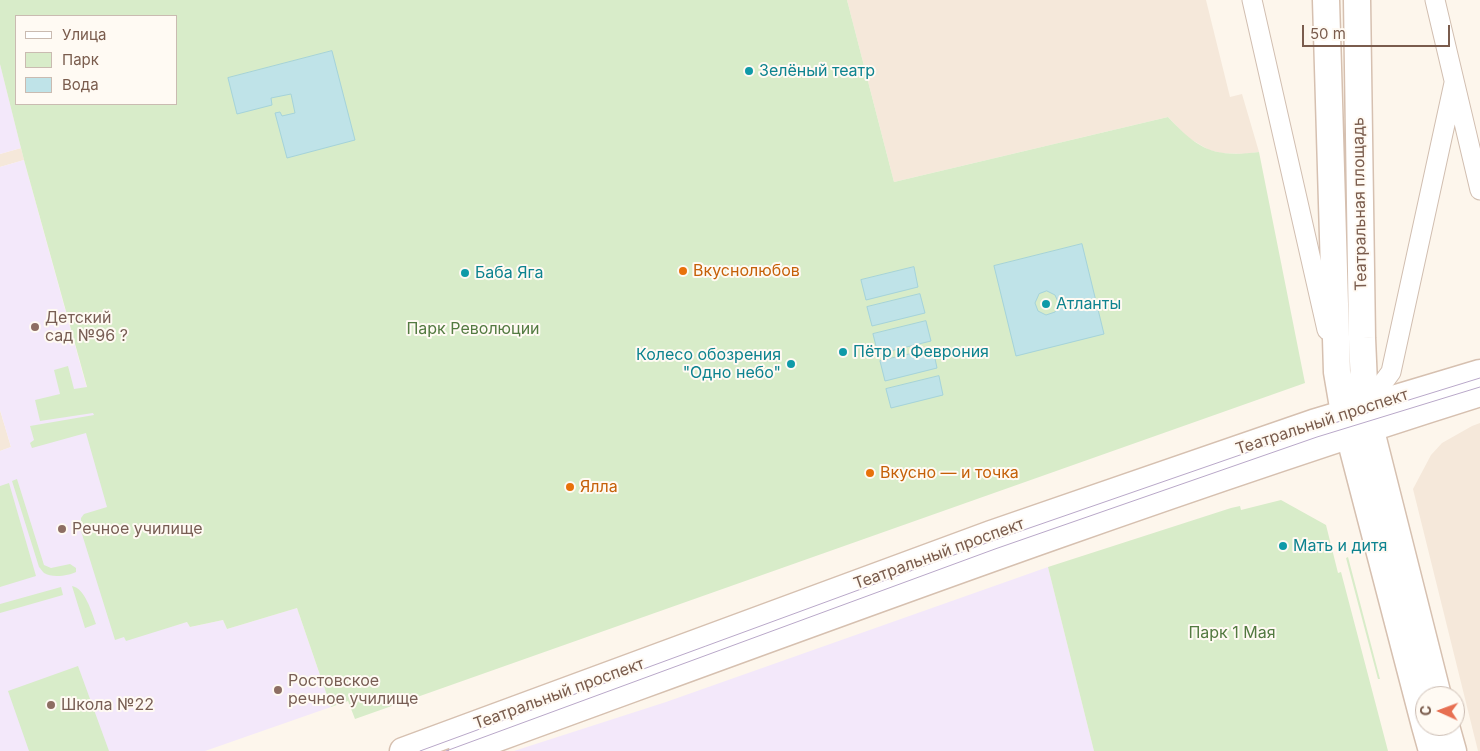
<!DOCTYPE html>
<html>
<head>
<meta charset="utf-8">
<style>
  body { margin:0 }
  #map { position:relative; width:1480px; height:751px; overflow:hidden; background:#fdf6ec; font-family:Inter,sans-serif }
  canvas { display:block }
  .legend { position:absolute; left:15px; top:15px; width:162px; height:90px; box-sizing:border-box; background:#fffaf3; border:1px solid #cabbb1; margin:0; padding:6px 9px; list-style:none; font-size:15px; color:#7a5c4d }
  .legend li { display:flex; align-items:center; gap:10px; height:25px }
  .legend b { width:25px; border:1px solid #cabbb1 }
  .north { position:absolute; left:1415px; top:686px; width:50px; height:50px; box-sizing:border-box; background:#fffaf3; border:1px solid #cabbb1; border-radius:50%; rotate:272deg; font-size:14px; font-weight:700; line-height:20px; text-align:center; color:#7a5c4d }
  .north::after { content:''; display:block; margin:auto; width:18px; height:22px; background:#e76f51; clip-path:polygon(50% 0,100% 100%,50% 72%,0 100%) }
  .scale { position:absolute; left:1302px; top:25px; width:148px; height:22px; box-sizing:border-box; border:2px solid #7a5c4d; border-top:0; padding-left:6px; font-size:15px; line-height:18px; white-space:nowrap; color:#7a5c4d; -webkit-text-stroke:4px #fffaf3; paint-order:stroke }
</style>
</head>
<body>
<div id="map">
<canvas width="1480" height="751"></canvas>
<ul class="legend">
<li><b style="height:6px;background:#fff"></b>Улица</li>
<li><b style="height:14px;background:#d8ecc9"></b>Парк</li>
<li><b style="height:14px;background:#bfe3e8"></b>Вода</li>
</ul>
<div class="north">С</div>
<div class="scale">50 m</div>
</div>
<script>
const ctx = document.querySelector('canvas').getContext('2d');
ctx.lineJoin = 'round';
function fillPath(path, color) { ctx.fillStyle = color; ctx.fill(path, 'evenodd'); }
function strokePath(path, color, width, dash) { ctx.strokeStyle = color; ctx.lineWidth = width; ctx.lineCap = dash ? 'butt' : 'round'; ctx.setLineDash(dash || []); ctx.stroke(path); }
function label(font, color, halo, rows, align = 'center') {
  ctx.font = font + ' Inter,sans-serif'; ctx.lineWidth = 4; ctx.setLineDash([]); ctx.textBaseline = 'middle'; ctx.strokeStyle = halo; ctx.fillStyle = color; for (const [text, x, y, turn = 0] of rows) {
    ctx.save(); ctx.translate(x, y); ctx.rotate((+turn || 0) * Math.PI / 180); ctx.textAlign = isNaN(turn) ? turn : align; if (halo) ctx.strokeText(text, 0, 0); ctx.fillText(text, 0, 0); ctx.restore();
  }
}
const residential = new Path2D(`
  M 847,0 L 1206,0 L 1230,97 L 1242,94 L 1259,152 L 1245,154 L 1221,153 L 1209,150 L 1187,137 L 1168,117 L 894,182 Z
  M 21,148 L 24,160 L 0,167 L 0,154 Z
  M 0,410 L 11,447 L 0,451 Z
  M 1480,423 L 1480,751 L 1478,751 L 1413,489 L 1431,455 L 1442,443 L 1472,426 Z`);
const education = new Path2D(`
  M 0,64 L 21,148 L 0,154 Z
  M 24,160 L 94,414 L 149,633 L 187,622 L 190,627 L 223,620 L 227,629 L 297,608 L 331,707 L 205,751 L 0,751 L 0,451 L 11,447 L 0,410 L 0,167 Z
  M 1048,567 L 1094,751 L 514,751 L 666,702 Z`);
const green = new Path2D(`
  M 0,0 L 847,0 L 894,182 L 1168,117 C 1198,149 1213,158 1259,152 L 1305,383 L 355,719 L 348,701 L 331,707 L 297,608 L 227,629 L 223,620 L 190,627 L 187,622 L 126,641 L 124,637 L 115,640 L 81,531 L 81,518 L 84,514 L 107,507 L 86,433 L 32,448 L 30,443 L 34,440 L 30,426 L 94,415 L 93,413 L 40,421 L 35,400 L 60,394 L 54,370 L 68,366 L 74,389 L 87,387 L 24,160 L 0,64 ZM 16,16 L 176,16 L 176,104 L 16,104 Z
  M 17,479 L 44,565 L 51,568 L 70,564 L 76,568 L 76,572 C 69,576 51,578 44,573 C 42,571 41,569 39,567 L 12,481 Z
  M 9,483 L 36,576 L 0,587 L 0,486 Z
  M 1281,500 L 1326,525 L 1338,573 L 1341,572 L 1388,751 L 1094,751 L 1048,567 L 1231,508 L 1240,506 L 1241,510 Z
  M 1348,557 L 1380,679 L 1378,679 L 1346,558 Z
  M 72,586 C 85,588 92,613 96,624 L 85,628 Z
  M 61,587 L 63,595 L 0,613 L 0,604 Z
  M 78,666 L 109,751 L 29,751 L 8,691 Z`);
const water = new Path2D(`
  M 332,51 L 355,140 L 287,158 L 275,113 L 280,112 L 282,116 L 295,113 L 291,94 L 271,98 L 272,105 L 237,114 L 228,78 Z
  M 1082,244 L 1104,334 L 1016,356 L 994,266 ZM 1047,291 L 1055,295 L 1059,304 L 1055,312 L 1046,315 L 1038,311 L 1035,303 L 1039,294 Z
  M 914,267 L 918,287 L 866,300 L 861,280 Z
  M 920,294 L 925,313 L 872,326 L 867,307 Z
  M 926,321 L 931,341 L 878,354 L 873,334 Z
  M 933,349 L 937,368 L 885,381 L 880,361 Z
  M 939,376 L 943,395 L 891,408 L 886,389 Z`);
const street = new Path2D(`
  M 1252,0 L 1327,330
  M 1435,0 L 1480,190
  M 1365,407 L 1391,372 L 1454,83`);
const secondary = new Path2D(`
  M 1326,0 L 1337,372 L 1345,419 L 1425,726
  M 1357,0 L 1362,338 L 1365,407 L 1438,696
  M 1425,726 L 1432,751
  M 1446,726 L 1453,751
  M 403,751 L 991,534 L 1313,423 L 1480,373
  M 462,751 C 800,628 1137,501 1480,393`);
const tram = new Path2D(`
  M 420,751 L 992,541 L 1315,429 L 1480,378
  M 446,751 L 995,549 L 1317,437 L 1480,387`);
const markers = [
  [749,71,5,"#0f9aa8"],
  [683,271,5,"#e8710a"],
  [465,273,5,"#0f9aa8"],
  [1046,304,5,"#0f9aa8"],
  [35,327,5,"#8d6e63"],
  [843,352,5,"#0f9aa8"],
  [791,364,5,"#0f9aa8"],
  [870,473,5,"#e8710a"],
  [570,487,5,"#e8710a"],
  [62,529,5,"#8d6e63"],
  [1283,546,5,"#0f9aa8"],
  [278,690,5,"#8d6e63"],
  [51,705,5,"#8d6e63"]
];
const cultureNames = [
  ["Зелёный театр",759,71],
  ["Баба Яга",475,273],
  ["Атланты",1056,304],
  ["Пётр и Феврония",853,352],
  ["Колесо обозрения",781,355,"right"],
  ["\"Одно небо\"",781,373,"right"],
  ["Мать и дитя",1293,546]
];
const streetNames = [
  ["Театральная площадь",1360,204,-91],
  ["Театральный проспект",1322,422,-18],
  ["Театральный проспект",939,554,-20],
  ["Театральный проспект",559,694,-20]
];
const foodNames = [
  ["Вкуснолюбов",693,271],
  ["Вкусно — и точка",880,473],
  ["Ялла",580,487]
];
const educationNames = [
  ["Детский",45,318],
  ["сад №96 ?",45,336],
  ["Речное училище",72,529],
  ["Ростовское",288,681],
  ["речное училище",288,699],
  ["Школа №22",61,705]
];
const parkNames = [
  ["Парк Революции",473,329],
  ["Парк 1 Мая",1232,633]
];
fillPath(residential, '#f5e8da');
fillPath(education, '#f3e8fa');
fillPath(green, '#d8ecc9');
fillPath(water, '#bfe3e8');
strokePath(water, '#a5d3da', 1);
strokePath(street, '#d1beb0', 21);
strokePath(secondary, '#d6c0b0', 29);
strokePath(street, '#fff', 19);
strokePath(secondary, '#fff', 26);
strokePath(tram, '#b9a8c9', 1);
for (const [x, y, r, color] of markers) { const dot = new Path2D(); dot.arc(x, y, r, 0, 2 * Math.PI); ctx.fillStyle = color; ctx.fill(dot); strokePath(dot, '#fffaf3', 2); }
label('16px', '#0d838f', '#fffaf3', cultureNames, 'left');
label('16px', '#7a5c4d', '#fffaf3', streetNames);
label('16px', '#c56008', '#fffaf3', foodNames, 'left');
label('16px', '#785e54', '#fffaf3', educationNames, 'left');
label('16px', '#537a41', '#fffaf3', parkNames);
</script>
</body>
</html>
